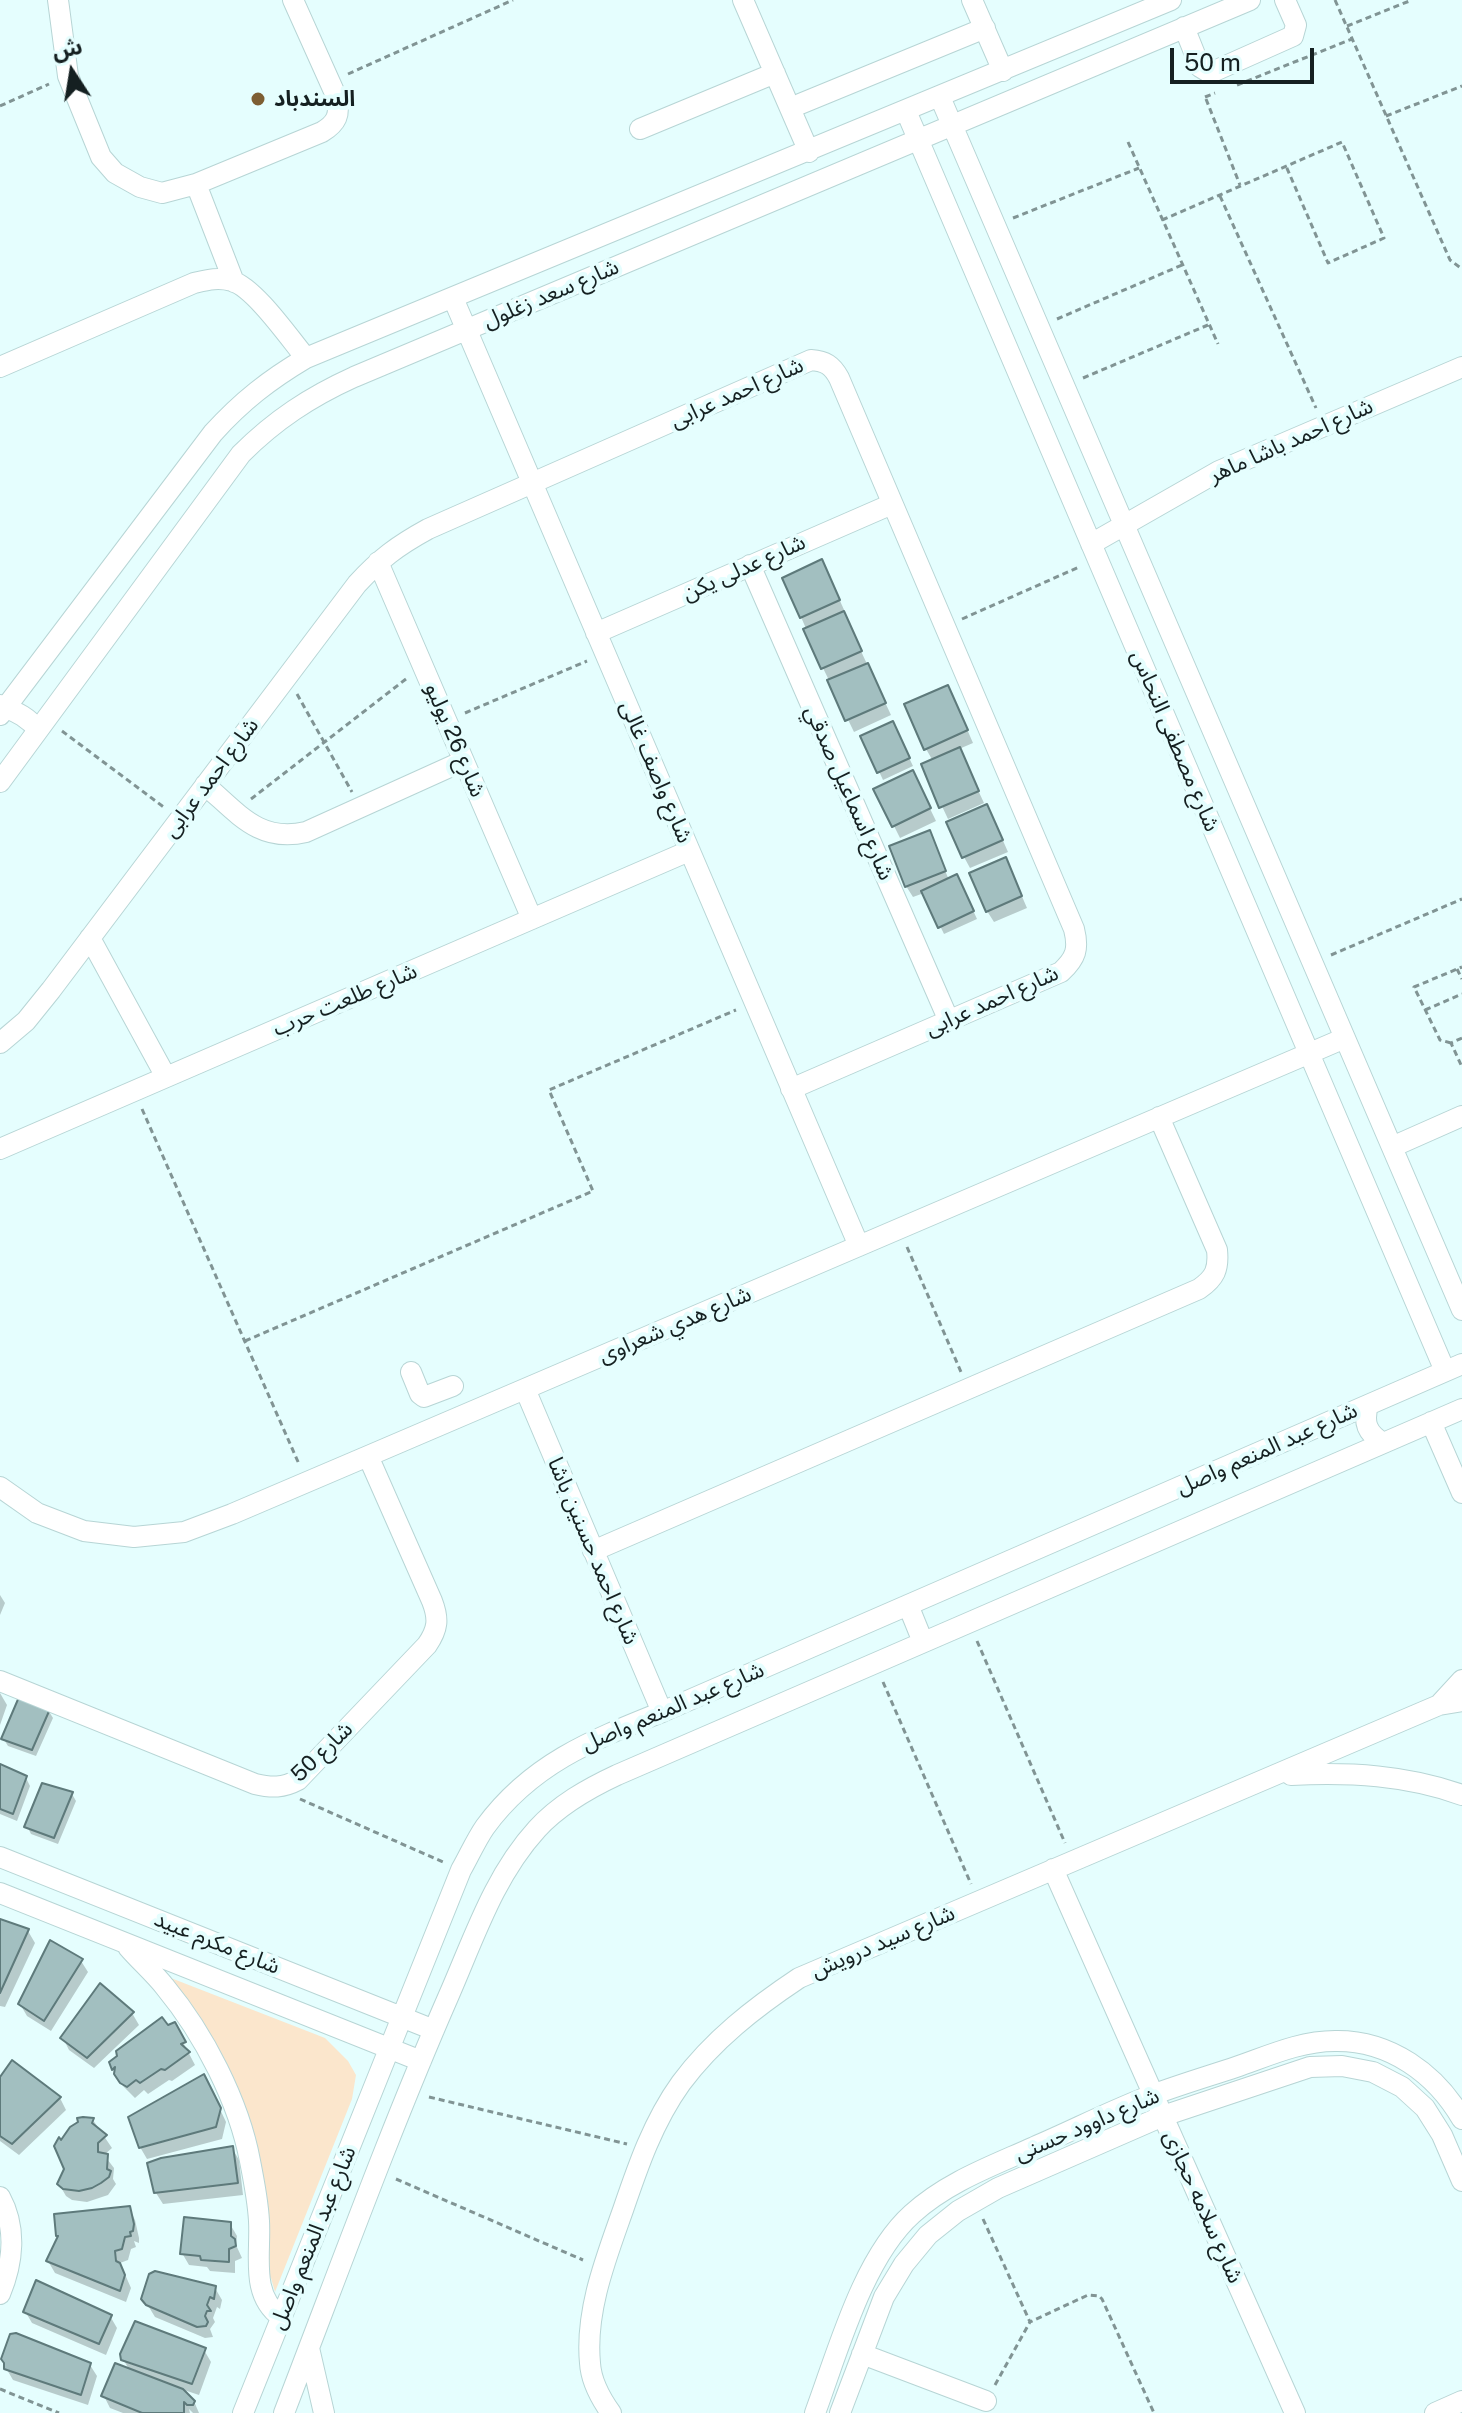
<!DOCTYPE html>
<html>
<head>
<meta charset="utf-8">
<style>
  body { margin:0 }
  #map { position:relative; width:1462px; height:2413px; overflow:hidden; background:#e5fefe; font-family:"Public Sans","Noto Sans Arabic",sans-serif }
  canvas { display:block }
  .north { position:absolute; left:32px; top:32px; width:80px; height:80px; -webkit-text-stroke:6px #e5fefe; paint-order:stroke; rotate:348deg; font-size:22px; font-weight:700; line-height:32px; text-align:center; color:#152021 }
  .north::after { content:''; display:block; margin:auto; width:28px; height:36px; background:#152021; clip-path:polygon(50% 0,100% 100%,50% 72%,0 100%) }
  .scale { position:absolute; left:1170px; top:48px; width:144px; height:36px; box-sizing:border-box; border:4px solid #152021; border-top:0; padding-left:10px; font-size:24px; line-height:28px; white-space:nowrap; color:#152021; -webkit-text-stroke:6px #e5fefe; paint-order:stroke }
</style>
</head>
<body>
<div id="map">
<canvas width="1462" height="2413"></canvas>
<div class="north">ش</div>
<div class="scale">50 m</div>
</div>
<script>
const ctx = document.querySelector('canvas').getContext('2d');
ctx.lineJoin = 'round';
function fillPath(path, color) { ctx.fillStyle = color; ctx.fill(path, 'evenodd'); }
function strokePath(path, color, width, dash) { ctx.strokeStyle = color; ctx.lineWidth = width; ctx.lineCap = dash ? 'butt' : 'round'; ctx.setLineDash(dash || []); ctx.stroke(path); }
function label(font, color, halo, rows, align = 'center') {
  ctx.font = font + ' "Public Sans","Noto Sans Arabic",sans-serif'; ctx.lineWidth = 8; ctx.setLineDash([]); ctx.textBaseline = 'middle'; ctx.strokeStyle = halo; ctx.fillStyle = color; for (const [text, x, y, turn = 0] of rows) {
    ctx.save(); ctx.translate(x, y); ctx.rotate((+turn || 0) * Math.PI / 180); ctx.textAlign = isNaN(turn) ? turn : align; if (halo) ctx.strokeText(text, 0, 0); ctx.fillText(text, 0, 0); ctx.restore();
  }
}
const green = new Path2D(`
  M 158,1973 L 325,2038 L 348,2061 L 356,2075 L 352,2099 L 275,2292 L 271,2278 L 262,2271 L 250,2134 Z`);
const shadow = new Path2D(`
  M 828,574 L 845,612 L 843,613 L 891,715 L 854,732 L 823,668 L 801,617 Z
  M 954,699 L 973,743 L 959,749 L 984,803 L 948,819 L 923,766 L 933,761 L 926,749 Z
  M 896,731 L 913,766 L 883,780 L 863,737 Z
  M 918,784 L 936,821 L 900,838 L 876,790 Z
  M 993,818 L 1008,852 L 970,868 L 964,857 Z
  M 929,833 L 949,880 L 961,884 L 977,919 L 944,934 L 924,893 L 913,897 L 906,886 Z
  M 1011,871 L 1027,908 L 994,922 L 987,911 Z
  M 0,1595 L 5,1603 L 0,1615 Z
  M 0,1693 L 7,1705 L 0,1725 Z
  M 48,1710 L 53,1718 L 36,1756 L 8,1746 L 3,1738 Z
  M 0,1767 L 26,1778 L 30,1786 L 17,1821 L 0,1814 Z
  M 72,1794 L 76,1801 L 58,1844 L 31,1834 L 27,1826 Z
  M 0,1922 L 28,1931 L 35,1943 L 5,2007 L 0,2006 Z
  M 81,1961 L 88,1972 L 51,2031 L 27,2016 L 20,2004 Z
  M 132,2013 L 139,2025 L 94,2068 L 69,2050 L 63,2038 Z
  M 174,2025 L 195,2065 L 172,2081 L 169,2080 L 148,2094 L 144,2090 L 135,2098 L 123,2086 L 111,2063 Z
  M 0,2080 L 60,2098 L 66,2110 L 19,2155 L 0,2141 Z
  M 210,2088 L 226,2122 L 222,2139 L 147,2159 L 140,2147 Z
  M 80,2120 L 93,2120 L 112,2148 L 104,2155 L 114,2168 L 113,2179 L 116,2184 L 108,2195 L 87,2202 L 72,2200 L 66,2196 L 59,2184 L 66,2169 L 60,2144 Z
  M 232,2148 L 239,2160 L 243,2195 L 163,2204 L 156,2193 Z
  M 129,2208 L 135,2220 L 139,2238 L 139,2243 L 134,2241 L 136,2247 L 131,2249 L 128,2260 L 120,2263 L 131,2288 L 126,2302 L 55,2273 L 48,2261 Z
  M 230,2224 L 237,2236 L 236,2245 L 242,2258 L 235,2261 L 235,2273 L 210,2271 L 207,2267 L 189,2265 L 182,2253 Z
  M 215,2288 L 222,2300 L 220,2309 L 217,2307 L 213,2318 L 215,2322 L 210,2329 L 213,2337 L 205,2338 L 155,2317 L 144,2299 Z
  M 25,2311 L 110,2316 L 117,2328 L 106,2355 L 32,2323 Z
  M 204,2350 L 211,2362 L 199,2395 L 181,2389 L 193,2399 L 199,2413 L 193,2413 L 189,2409 L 190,2413 L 123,2413 L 110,2408 L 104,2396 L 130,2371 L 123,2359 Z
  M 90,2365 L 97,2376 L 88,2405 L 13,2380 L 6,2368 Z`);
const building = new Path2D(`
  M 822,559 L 840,600 L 800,618 L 782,578 Z
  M 844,611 L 862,651 L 821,669 L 803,629 Z
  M 868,663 L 886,703 L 845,721 L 827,680 Z
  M 948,685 L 968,730 L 924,750 L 904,704 Z
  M 893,721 L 910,758 L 877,773 L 860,736 Z
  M 960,747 L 979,791 L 939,808 L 921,764 Z
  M 913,770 L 931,808 L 892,827 L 873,789 Z
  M 987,804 L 1003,840 L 962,858 L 946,822 Z
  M 930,830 L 946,871 L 905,887 L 889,846 Z
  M 1006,857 L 1022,896 L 986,912 L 969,873 Z
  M 957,874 L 974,911 L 938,928 L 921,891 Z
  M 19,1697 L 50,1709 L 32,1750 L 1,1739 Z
  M 0,1764 L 27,1776 L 13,1814 L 0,1809 Z
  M 42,1783 L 73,1792 L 54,1838 L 24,1827 Z
  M 0,1919 L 29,1929 L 0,1993 Z
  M 50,1940 L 83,1959 L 44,2021 L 18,2004 Z
  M 100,1983 L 134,2012 L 87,2058 L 60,2038 Z
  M 162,2017 L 168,2025 L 175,2022 L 186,2042 L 181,2044 L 190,2052 L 165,2070 L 161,2069 L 140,2083 L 136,2080 L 127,2087 L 120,2083 L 114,2074 L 115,2067 L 112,2070 L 109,2062 L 117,2056 L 116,2051 Z
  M 12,2060 L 61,2097 L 12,2144 L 0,2136 L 0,2077 Z
  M 204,2074 L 221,2108 L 216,2127 L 139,2148 L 128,2117 Z
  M 83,2117 L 94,2118 L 92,2123 L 107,2135 L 98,2143 L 98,2152 L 108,2154 L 107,2169 L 111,2171 L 109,2177 L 101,2183 L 92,2188 L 79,2191 L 63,2189 L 57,2184 L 64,2169 L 54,2146 L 59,2137 L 61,2140 L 70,2127 L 78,2122 L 77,2118 Z
  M 233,2146 L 238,2183 L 154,2193 L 147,2163 L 161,2158 Z
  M 130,2206 L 134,2224 L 133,2231 L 130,2232 L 131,2236 L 125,2237 L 122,2249 L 115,2251 L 116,2261 L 120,2263 L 125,2275 L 120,2291 L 46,2261 L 58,2236 L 56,2236 L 54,2214 Z
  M 184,2217 L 231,2222 L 231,2236 L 235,2239 L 236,2246 L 229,2249 L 229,2262 L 201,2260 L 200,2256 L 180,2254 Z
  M 155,2271 L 216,2286 L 214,2299 L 210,2297 L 207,2305 L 211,2311 L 207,2311 L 205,2316 L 208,2322 L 206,2326 L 197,2327 L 146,2305 L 141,2299 L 149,2274 Z
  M 36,2280 L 112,2315 L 99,2344 L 23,2312 Z
  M 135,2321 L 206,2348 L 192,2384 L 121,2360 L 120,2354 Z
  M 16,2333 L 91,2363 L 81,2395 L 4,2369 L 4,2363 L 1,2359 L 10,2334 Z
  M 115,2363 L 183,2389 L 195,2401 L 193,2405 L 187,2405 L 184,2402 L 184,2413 L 142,2413 L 101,2396 Z`);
const path = new Path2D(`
  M 1335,0 L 1450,260 L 1462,269
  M 1347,26 L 1412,0
  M 348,74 L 513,0
  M 1237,85 L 1352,39
  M 1205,97 L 1215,93
  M 1206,99 L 1240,185
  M 0,106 L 49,84
  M 1386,116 L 1462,86
  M 1128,142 L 1218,344
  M 1220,196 L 1316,408
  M 1013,218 L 1139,168
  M 1162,220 L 1342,142 L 1384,238 L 1328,263 L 1286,166
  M 1057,319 L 1182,265
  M 1083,378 L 1208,325
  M 962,619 L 1079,567
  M 297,694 L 352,792
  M 465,713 L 587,661
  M 62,731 L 165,808
  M 251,799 L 406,679
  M 1331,955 L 1462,899
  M 1457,969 L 1462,979
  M 1425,1010 L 1462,994
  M 1462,1038 L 1451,1043 L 1462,1067
  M 1451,1043 L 1440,1040 L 1414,987 L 1462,967
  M 142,1109 L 299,1464
  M 907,1247 L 961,1372
  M 245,1341 L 593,1191 L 549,1090 L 736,1010
  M 977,1641 L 1065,1843
  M 883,1682 L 971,1884
  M 300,1799 L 443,1862
  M 429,2097 L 627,2144
  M 396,2179 L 583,2260
  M 983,2219 L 1030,2322 L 1088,2295 L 1099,2296 L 1102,2299 L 1154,2413
  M 995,2385 L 1030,2322
  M 0,2389 L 59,2413`);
const minor = new Path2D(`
  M 58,0 L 68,76 L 101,157 L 115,173 L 140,187 L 162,193 L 196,184
  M 743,0 L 809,152
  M 972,0 L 1003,71
  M 1184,27 L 1200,67 L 1210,73 L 1293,36 L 1296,25 L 1285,0
  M 940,97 L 1462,1310
  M 800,104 L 985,28
  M 906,111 L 1445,1371
  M 640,129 L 775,73
  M 234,282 L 196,184 L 322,132 C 337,123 340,115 337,98 L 293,0
  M 453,298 L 859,1246
  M 0,367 L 194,283 C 207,280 218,277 232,281 C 255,288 290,339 306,358
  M 1091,544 L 1219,471 L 1462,367
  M 378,562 L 532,919
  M 750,565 L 949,1021
  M 596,633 L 892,504
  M 0,705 C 16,712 27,716 38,730
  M 0,715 L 213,433 C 242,401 269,380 306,358 L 1171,0
  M 0,782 L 241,454 C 275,420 310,397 354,377 L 1250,0
  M 205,785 C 238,813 259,843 306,832 L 463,761
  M 90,938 L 166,1077
  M 0,1043 L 26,1021 L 51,990 L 357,584 C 380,559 397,546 428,529 L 811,360 C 825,361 832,365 839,378 L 1074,929 C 1079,949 1076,958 1061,972 L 791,1089
  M 1392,1147 L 1462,1116
  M 0,1149 L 689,851
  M 411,1372 L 420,1394 L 424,1397 L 453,1386
  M 525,1389 L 662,1712
  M 1368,1405 C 1363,1423 1367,1433 1383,1443
  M 1431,1422 L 1462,1493
  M 0,1487 L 37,1513 L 84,1531 L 134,1537 L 184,1532 L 232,1514 L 368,1456 L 1345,1038
  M 593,1551 L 1199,1289 C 1215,1278 1219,1269 1217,1250 L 1159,1117
  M 908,1605 L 923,1642
  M 0,1681 L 255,1784 C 272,1788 283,1788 298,1780 L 427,1645 C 438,1629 439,1619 432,1601 L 368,1456
  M 1439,1705 L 1462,1680
  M 1291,1775 C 1349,1772 1407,1775 1462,1795
  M 0,1857 L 434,2030
  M 1053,1869 L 1295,2413
  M 0,1893 L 421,2061
  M 128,1947 C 140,1961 154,1973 165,1987 C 204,2034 239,2102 250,2161 C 254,2181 258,2202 259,2221 C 261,2255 250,2295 281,2317
  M 0,2197 C 17,2228 13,2263 0,2294
  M 309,2348 L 324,2413
  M 862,2354 L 986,2401
  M 243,2413 L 461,1870 C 469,1856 476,1840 485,1827 C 531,1764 592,1740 662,1712 L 1462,1364
  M 284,2413 C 338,2273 389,2132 449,1995 C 474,1938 494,1876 537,1829 C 559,1805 587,1789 617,1775 L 1462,1409
  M 611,2413 C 601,2399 591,2381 590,2363 C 585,2311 606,2258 623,2210 C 638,2166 653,2122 681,2083 C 713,2040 754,2008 799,1978 L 1439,1705 L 1462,1701
  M 815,2413 C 838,2351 863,2258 912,2214 C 947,2182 992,2166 1034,2147 C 1074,2130 1114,2109 1155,2094 C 1182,2084 1209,2076 1236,2067 C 1268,2056 1300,2041 1335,2041 C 1390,2040 1436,2074 1462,2119
  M 840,2413 L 884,2297 L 904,2264 L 928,2235 L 958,2211 L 998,2188 L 1163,2116 L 1310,2067 L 1342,2066 L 1373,2072 L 1402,2087 L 1425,2108 L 1442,2135 L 1462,2181
  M 1435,2413 L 1462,2401`);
const markers = [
  [258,99,8,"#7d5e33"]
];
const poiNames = [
  ["السندباد",274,99]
];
const streetNames = [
  ["شارع سعد زغلول",551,294,-23],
  ["شارع احمد عرابى",737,393,-24],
  ["شارع احمد باشا ماهر",1291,441,-24],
  ["شارع عدلى يكن",744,568,-24],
  ["شارع 26 يوليو",455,740,67],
  ["شارع مصطفى النحاس",1175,741,67],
  ["شارع واصف غالى",656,772,67],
  ["شارع احمد عرابى",211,778,-53],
  ["شارع اسماعيل صدقي",849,793,66],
  ["شارع طلعت حرب",345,1000,-23],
  ["شارع احمد عرابى",992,1001,-24],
  ["شارع هدي شعراوى",675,1325,-23],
  ["شارع عبد المنعم واصل",1267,1449,-24],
  ["شارع احمد حسنين باشا",593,1551,67],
  ["شارع عبد المنعم واصل",673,1707,-23],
  ["شارع 50",322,1752,-44],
  ["شارع سيد درويش",883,1942,-23],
  ["شارع مكرم عبيد",217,1943,22],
  ["شارع داوود حسنى",1087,2125,-23],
  ["شارع سلامه حجازى",1203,2207,66],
  ["شارع عبد المنعم واصل",313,2238,-68]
];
fillPath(green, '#fbe6cc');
fillPath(shadow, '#0003');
fillPath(building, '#a2bfc0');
strokePath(building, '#5e7a7b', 2);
strokePath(minor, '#b7d5d5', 22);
strokePath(path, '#819494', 3, [6, 4]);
strokePath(minor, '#fff', 20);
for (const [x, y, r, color] of markers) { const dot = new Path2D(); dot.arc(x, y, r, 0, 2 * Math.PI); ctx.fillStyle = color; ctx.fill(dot); strokePath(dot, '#e5fefe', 3); }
label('bold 22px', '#152021', '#e5fefe', poiNames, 'left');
label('22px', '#152021', '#e5fefe', streetNames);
</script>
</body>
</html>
